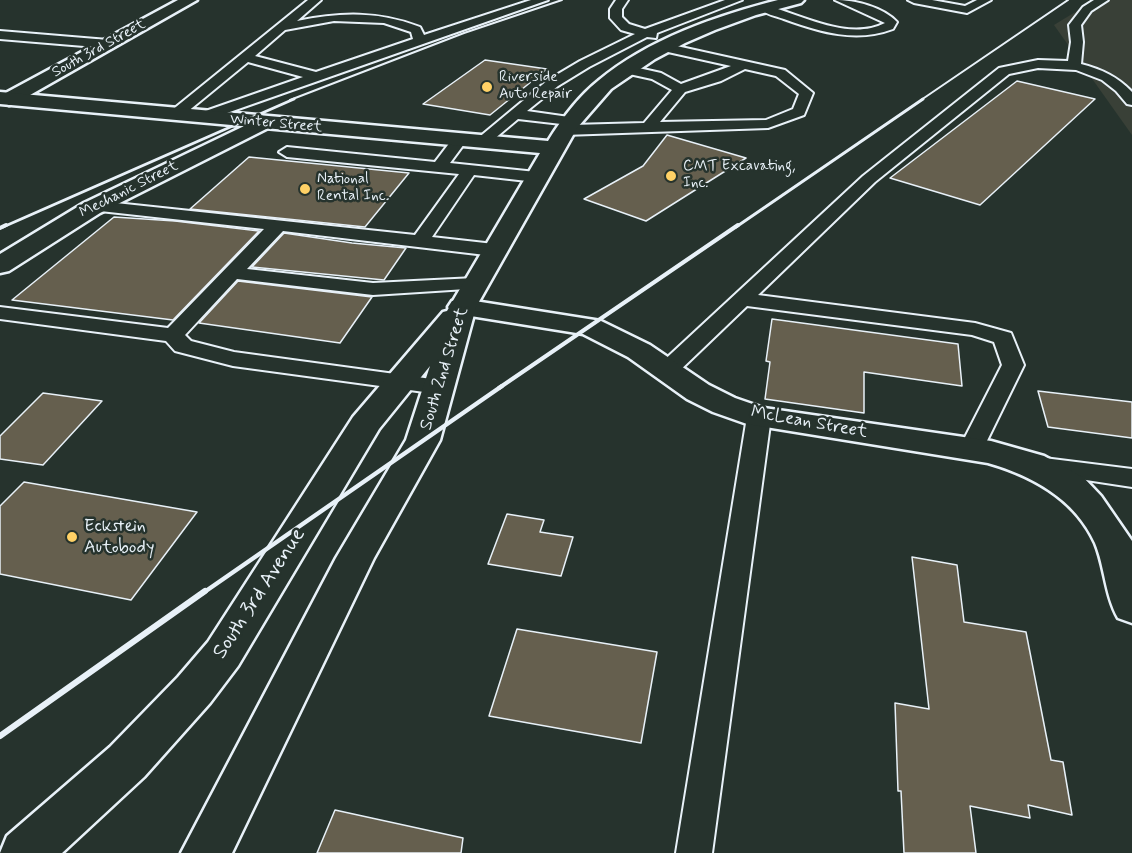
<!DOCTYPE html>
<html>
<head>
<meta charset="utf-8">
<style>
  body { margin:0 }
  canvas { display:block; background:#26332d }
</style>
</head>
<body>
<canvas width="1132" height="853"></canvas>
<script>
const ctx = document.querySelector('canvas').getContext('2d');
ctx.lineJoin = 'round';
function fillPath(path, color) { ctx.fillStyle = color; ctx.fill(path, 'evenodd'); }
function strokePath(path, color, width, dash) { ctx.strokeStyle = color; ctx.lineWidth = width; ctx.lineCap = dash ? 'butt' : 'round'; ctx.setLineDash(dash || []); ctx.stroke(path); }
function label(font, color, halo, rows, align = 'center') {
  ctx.font = font + ' Mynerve,sans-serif'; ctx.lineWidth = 5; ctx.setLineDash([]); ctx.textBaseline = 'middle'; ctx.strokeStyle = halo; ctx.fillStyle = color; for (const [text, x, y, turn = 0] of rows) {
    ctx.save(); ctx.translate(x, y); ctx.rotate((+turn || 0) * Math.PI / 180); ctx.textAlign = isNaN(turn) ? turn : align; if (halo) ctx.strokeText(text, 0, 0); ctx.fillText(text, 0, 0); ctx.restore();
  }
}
const built = new Path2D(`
  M 1095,0 L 1132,0 L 1132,135 L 1054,25 Z`);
const building = new Path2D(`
  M 485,60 L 547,69 L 490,115 L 423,104 Z
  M 1017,81 L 1095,99 L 980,205 L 890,178 Z
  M 667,135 L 746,158 L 646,221 L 584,199 L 643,166 Z
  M 249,157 L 409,173 L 365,227 L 190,209 Z
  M 114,217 L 175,221 L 259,231 L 173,320 L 12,300 Z
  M 284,233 L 352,243 L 406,248 L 384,280 L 252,267 Z
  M 238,281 L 372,297 L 340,343 L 199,323 Z
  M 772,319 L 958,344 L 962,386 L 864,372 L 864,413 L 765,399 L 770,362 L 766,361 Z
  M 1038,391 L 1132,402 L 1132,438 L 1048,427 Z
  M 43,393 L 102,401 L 43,465 L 0,459 L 0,436 Z
  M 24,482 L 197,512 L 131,600 L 0,574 L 0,506 Z
  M 507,514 L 544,520 L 540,532 L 573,537 L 561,576 L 488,564 Z
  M 912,557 L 957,565 L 964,622 L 1026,632 L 1051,760 L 1063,762 L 1072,815 L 1028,805 L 1030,818 L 970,806 L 976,853 L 904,853 L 901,791 L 898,791 L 895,703 L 929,709 Z
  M 517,629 L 657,652 L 641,743 L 489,716 Z
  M 335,810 L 463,838 L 461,853 L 317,853 Z`);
const lane = new Path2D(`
  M 308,0 L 321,0 L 297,21 C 340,12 379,11 420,27 L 424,35 L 531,0 L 548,0 L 207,120 L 197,120 L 195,117 L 197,114 L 303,77 L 248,62 L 181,117 L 171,117 L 169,114 L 171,111 ZM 334,21 L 384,23 L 411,32 L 413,39 L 316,72 L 255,56 L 285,30 Z
  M 616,0 L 628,0 L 622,9 L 622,17 L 629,24 L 645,29 L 725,0 L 742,0 L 657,33 L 656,38 L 647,37 L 589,67 L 558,86 L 527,111 L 576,118 L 578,121 L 572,125 L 644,123 L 672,90 L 652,79 L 620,72 L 618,69 L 620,66 L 625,65 L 661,73 L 681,84 L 731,66 L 659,50 L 657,47 L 659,44 L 663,43 L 785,70 L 813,93 L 804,115 L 768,128 L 564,135 L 556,130 L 559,127 L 570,125 L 518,119 L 487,145 L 477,145 L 474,142 L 477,139 L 548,80 L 580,61 L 635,34 L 621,30 L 610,18 L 610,9 ZM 745,69 L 776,76 L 799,94 L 793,109 L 766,120 L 660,122 L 685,92 L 721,81 Z
  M 835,0 C 855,0 883,7 897,22 L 893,29 C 856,43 820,32 784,19 C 775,16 765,14 758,8 L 764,5 C 801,14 848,42 885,23 Z
  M 908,0 L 932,0 L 965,6 L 977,0 L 991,0 L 967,13 L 914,3 Z
  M 1094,0 L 1108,0 L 1091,11 L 1081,25 L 1083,42 L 1081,64 C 1101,69 1118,77 1132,92 L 1132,105 L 1127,104 L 1116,91 L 1102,80 L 1076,70 L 1038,68 L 1009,74 L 875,182 L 758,295 L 975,323 L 1011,333 L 1024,365 L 980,455 L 971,457 L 962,455 L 959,449 L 1002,365 L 994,342 L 972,335 L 747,306 L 675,375 L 667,377 L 659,375 L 656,370 L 659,365 L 863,176 L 999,68 L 1038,60 L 1068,61 L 1071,42 L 1069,25 L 1083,7 Z
  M 0,31 L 108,40 L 114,44 L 108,48 L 0,39 Z
  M 459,135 L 467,140 L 450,163 L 536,172 L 544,177 L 536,182 L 474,175 L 432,237 L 494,244 L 501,246 L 503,250 L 501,254 L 494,256 L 283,231 L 247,269 L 373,283 L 475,278 L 482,280 L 485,284 L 482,288 L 373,295 L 237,279 L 185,335 L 191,341 L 234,352 L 439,380 L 447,382 L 450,387 L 447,392 L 439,394 L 233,366 L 175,351 L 166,341 L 0,319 L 0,307 L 168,328 L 264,229 L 91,210 L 88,206 L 91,202 L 97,201 L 415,235 L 459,174 L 287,157 L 279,152 L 287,147 L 435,162 L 454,137 Z
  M 759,410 L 767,412 L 771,417 L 712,853 L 676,853 L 747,417 L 751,412 Z
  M 1036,457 L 1132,469 L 1132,487 L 1027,471 L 1023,465 L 1027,459 Z`);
const street = new Path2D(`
  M 178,0 L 197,0 L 16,103 L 9,105 L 0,100 L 2,95 Z
  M 263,117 L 270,119 L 273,123 L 270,127 L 100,213 L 9,271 L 0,273 L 0,254 L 84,203 Z
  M 462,299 L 601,321 L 650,345 L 709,385 L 735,398 L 764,408 L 991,441 L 1044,456 L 1084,478 L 1101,496 L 1132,541 L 1132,623 L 1118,618 C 1105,595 1105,567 1095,543 C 1075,499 1033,476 988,463 L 747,424 L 713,412 L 687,399 L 628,357 L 583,334 L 452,313 L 448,307 L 452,301 Z`);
const secondary = new Path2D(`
  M 778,0 L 804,0 L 801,3 L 756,15 L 715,30 L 685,43 L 655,59 L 611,89 L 577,128 L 476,307 L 440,440 L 374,558 L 232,853 L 181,853 L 336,558 L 406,440 L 430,366 L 379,429 L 238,666 L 210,703 L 144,777 L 62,853 L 0,853 L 7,836 L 110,747 L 178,677 L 208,642 L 353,417 L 443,312 L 447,311 L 540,153 L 0,104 L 0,92 L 548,141 C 561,120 578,97 598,81 C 648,39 716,16 778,0 Z`);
const railFar4 = new Path2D(`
  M 290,100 L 464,33 L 562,0
  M 921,100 L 1068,0`);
const railFar3 = new Path2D(`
  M 3,227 L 294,99
  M 736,227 L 923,99`);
const railFar2 = new Path2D(`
  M 0,228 L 6,225
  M 499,388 L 738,225`);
const railFar1 = new Path2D(`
  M 203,593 L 502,386`);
const rail = new Path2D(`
  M 0,736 L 205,591`);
const markers = [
  [487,87,6,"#ffd166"],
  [671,176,6,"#ffd166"],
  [305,189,6,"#ffd166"],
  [72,537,6,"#ffd166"]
];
const farStreetnames = [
  ["South 3rd Street",99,49,-29],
  ["Winter Street",276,124,5],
  ["Mechanic Street",129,190,-27]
];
const farPoinames = [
  ["Riverside",499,78],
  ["Auto Repair",499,95],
  ["CMT Excavating,",683,167],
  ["Inc.",683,184],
  ["National",317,180],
  ["Rental Inc.",317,197]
];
const streetNames = [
  ["South 2nd Street",445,369,-73],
  ["McLean Street",809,423,10]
];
const poiNames = [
  ["Eckstein",84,527],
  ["Autobody",84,548]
];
const nearStreetnames = [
  ["South 3rd Avenue",260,594,-57]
];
fillPath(built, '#394037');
fillPath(building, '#655f4e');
strokePath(building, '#e8f1f8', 1.5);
strokePath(lane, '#e8f1f8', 4);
strokePath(street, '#e8f1f8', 5);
strokePath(secondary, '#e8f1f8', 5);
fillPath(lane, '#26332d');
fillPath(street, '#26332d');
fillPath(secondary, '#26332d');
strokePath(railFar4, '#e8f1f8', 2);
strokePath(railFar3, '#e8f1f8', 3);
strokePath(railFar2, '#e8f1f8', 4);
strokePath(railFar1, '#e8f1f8', 4.5);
strokePath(rail, '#e8f1f8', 6);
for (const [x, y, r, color] of markers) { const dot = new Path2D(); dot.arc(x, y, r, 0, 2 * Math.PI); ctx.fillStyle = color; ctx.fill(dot); strokePath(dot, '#26332d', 2); }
label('15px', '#e8f1f8', '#26332d', farStreetnames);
label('15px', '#e8f1f8', '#26332d', farPoinames, 'left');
label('18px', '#e8f1f8', '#26332d', streetNames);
label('18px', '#e8f1f8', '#26332d', poiNames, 'left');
label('21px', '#e8f1f8', '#26332d', nearStreetnames);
</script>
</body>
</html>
